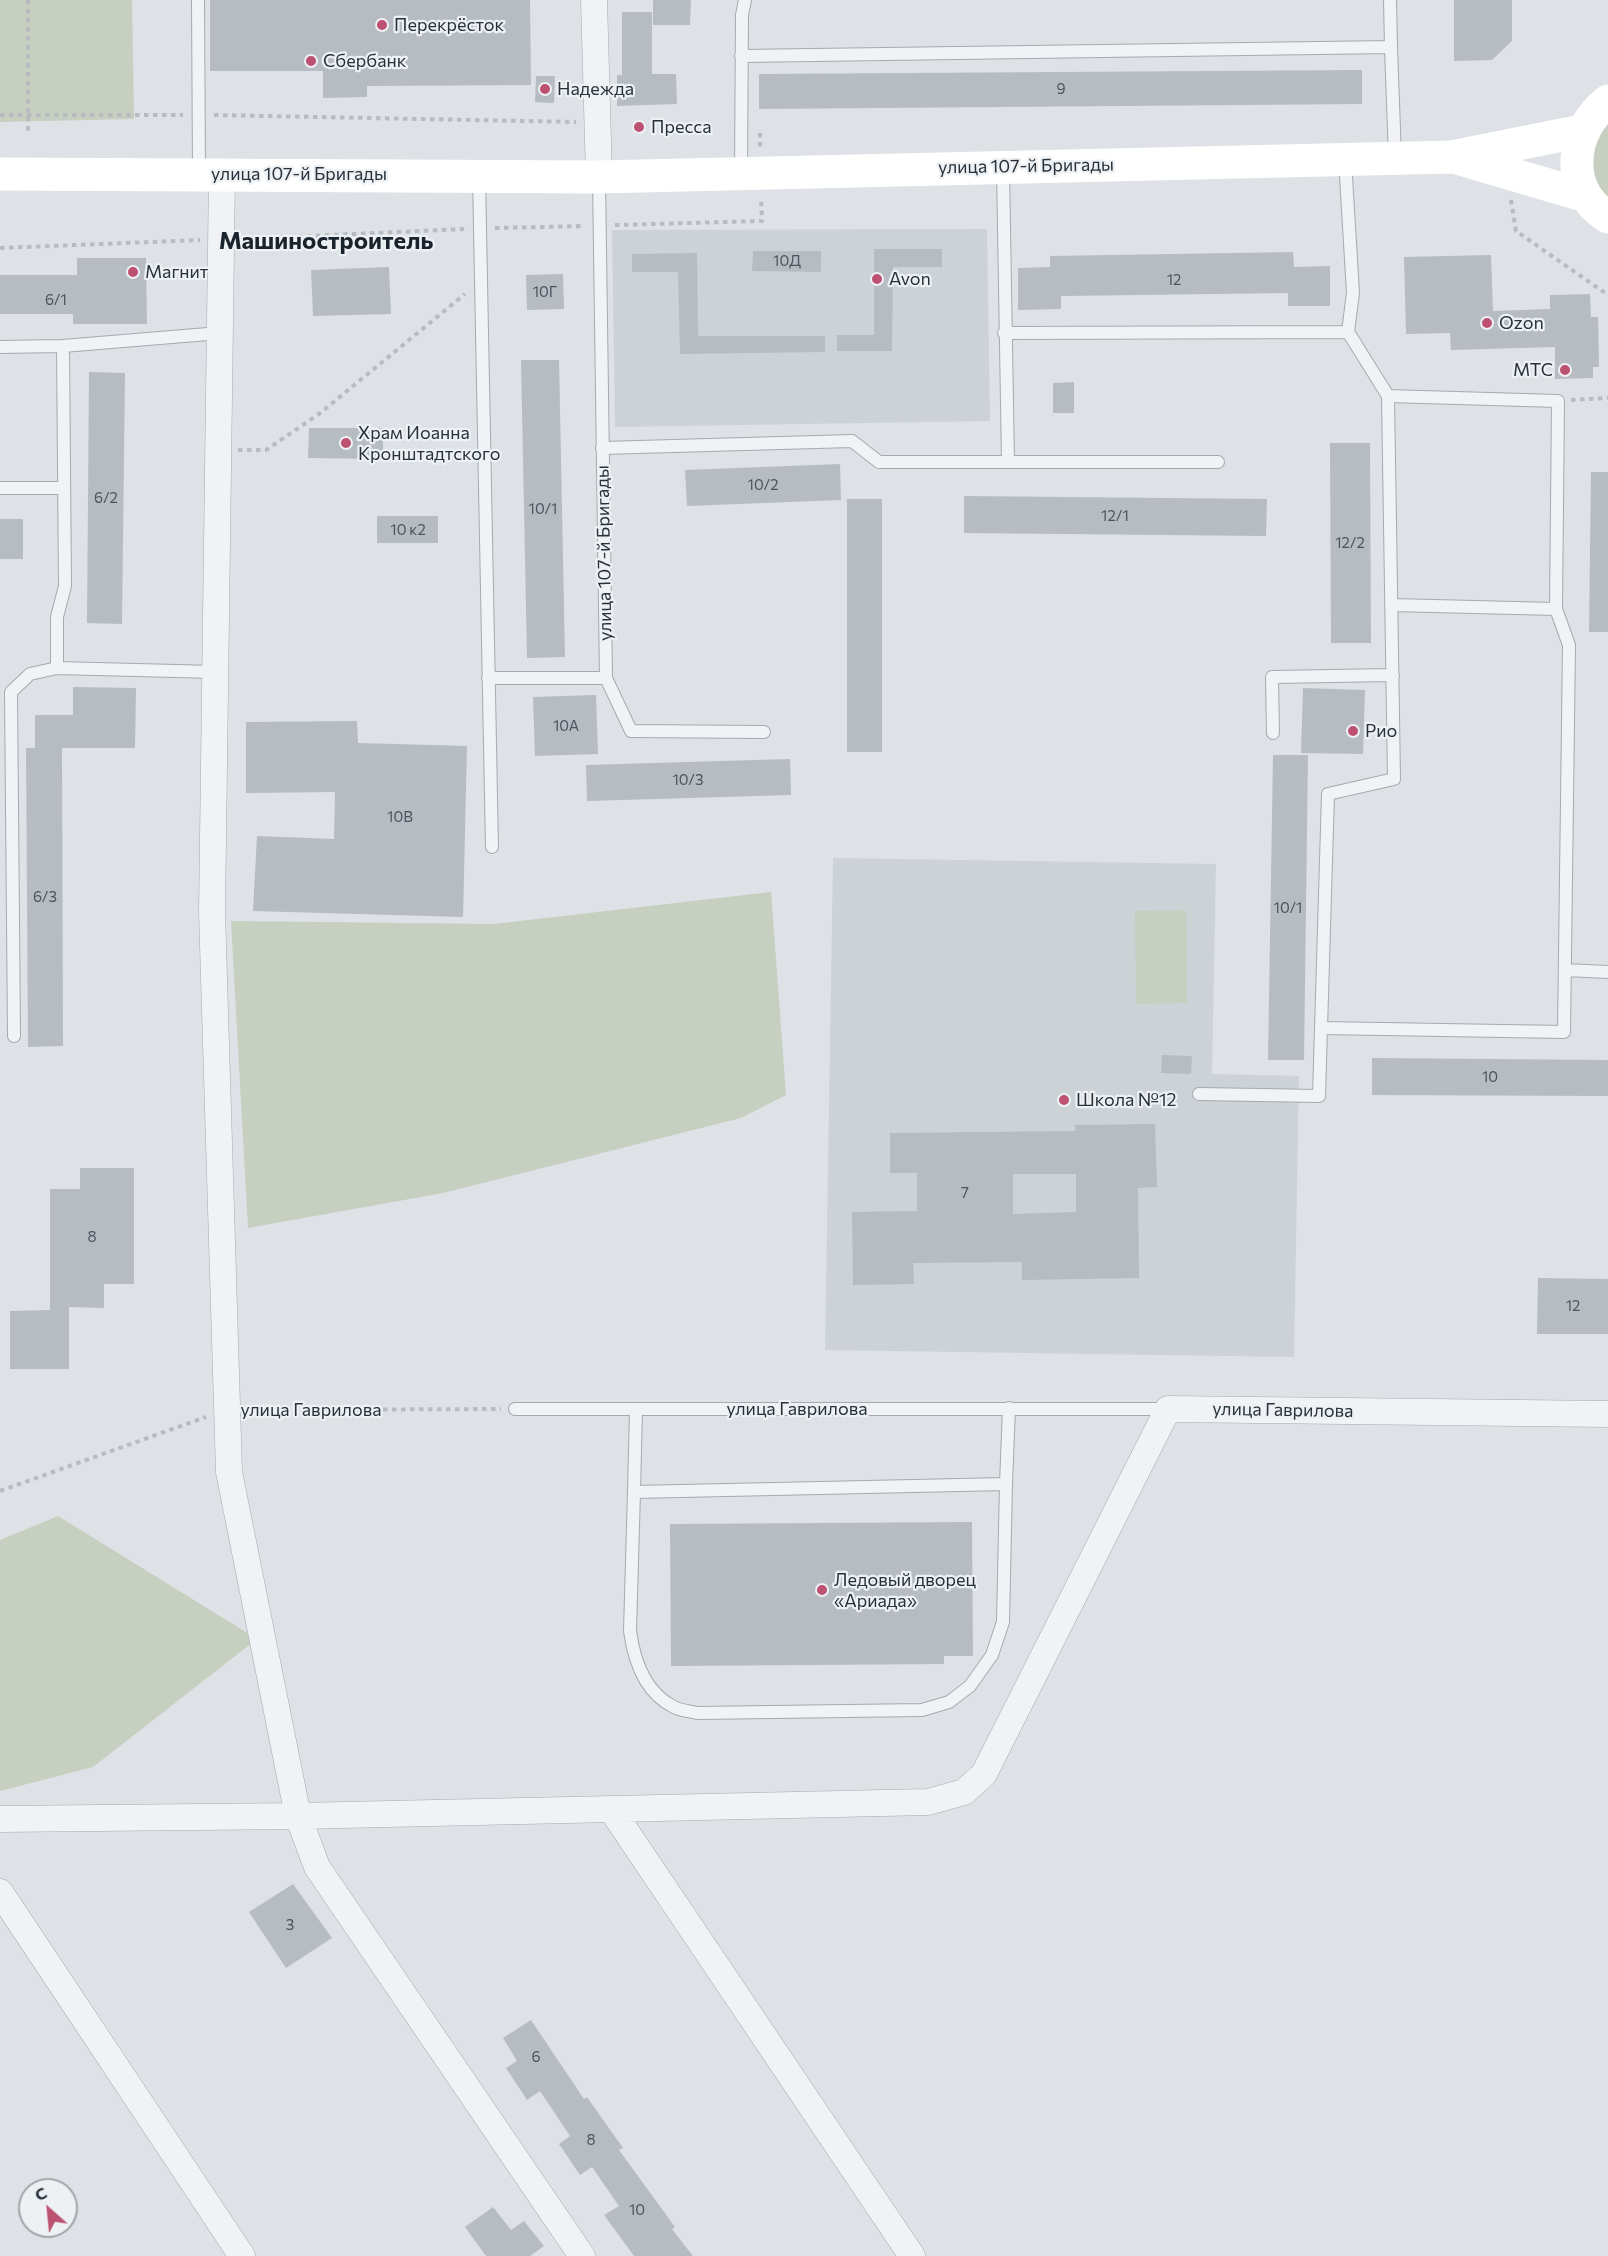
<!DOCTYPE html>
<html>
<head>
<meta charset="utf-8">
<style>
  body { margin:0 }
  #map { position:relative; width:1608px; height:2256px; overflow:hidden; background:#dee2e6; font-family:Commissioner,sans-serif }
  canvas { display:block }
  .north { position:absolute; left:18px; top:2178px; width:60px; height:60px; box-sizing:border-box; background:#edf1f4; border:2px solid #9fa5aa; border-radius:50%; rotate:333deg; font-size:16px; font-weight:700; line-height:24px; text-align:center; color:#29323b }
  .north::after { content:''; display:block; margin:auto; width:21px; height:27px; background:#bd5172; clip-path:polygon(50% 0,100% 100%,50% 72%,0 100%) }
</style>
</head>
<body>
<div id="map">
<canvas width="1608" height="2256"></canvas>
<div class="north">С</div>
</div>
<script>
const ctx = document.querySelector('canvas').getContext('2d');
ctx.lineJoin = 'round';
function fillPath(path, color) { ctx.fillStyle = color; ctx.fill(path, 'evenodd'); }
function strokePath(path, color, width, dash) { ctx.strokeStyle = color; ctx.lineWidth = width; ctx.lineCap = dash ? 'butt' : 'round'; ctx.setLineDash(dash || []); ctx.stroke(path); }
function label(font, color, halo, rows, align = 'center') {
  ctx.font = font + ' Commissioner,sans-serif'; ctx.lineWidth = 4.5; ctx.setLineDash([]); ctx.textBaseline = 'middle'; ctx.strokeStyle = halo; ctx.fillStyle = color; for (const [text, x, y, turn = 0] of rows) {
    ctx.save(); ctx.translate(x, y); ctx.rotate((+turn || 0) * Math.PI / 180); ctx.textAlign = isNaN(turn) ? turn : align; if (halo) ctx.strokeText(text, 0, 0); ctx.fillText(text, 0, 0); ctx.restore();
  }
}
const built = new Path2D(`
  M 987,229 L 990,421 L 615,427 L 612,230 Z
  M 833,858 L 1216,864 L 1212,1074 L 1299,1076 L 1294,1357 L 825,1350 Z`);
const green = new Path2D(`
  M 0,0 L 132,0 L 134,119 L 0,122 Z
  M 1608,118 L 1608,201 L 1596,186 L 1590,150 Z
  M 771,892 L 786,1095 L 741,1118 L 443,1193 L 248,1228 L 231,921 L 494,924 Z
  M 1186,910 L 1187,1003 L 1136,1004 L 1135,911 Z
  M 58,1516 L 257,1639 L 93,1767 L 0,1791 L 0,1540 Z`);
const building = new Path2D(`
  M 210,0 L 530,0 L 531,85 L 367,86 L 367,97 L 323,98 L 323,71 L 210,71 Z
  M 653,0 L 691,0 L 690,25 L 653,25 Z
  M 1454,0 L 1512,0 L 1512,41 L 1492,60 L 1454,61 Z
  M 622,12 L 652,12 L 652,74 L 676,74 L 677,104 L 617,106 L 617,75 L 622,75 Z
  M 1362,70 L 1362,104 L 759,109 L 759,74 Z
  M 536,76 L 555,76 L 554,103 L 535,102 Z
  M 874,249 L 942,249 L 942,267 L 893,267 L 892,351 L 837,351 L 837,335 L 874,335 Z
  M 753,251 L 821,251 L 821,272 L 752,271 Z
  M 1293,252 L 1294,267 L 1330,266 L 1330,306 L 1288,306 L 1288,293 L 1061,296 L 1061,309 L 1018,310 L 1018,268 L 1050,267 L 1050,256 Z
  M 697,253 L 698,336 L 825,336 L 825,352 L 680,354 L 678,272 L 632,272 L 632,254 Z
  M 1491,255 L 1493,311 L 1550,309 L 1550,295 L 1590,294 L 1591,317 L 1598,317 L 1599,367 L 1593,367 L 1593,378 L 1555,379 L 1555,347 L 1451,350 L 1450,333 L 1406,334 L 1404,257 Z
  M 77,258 L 146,258 L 147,324 L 73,324 L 73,314 L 0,314 L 0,275 L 77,275 Z
  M 389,267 L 391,314 L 313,316 L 311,270 Z
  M 563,274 L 564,309 L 527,310 L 526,275 Z
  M 521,360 L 559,360 L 565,657 L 527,658 Z
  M 89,372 L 125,373 L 122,624 L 87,623 Z
  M 1074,382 L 1074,413 L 1053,413 L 1053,383 Z
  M 309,428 L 383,428 L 383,459 L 308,458 Z
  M 1330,443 L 1370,443 L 1371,643 L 1331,643 Z
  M 840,464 L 841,500 L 687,506 L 685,470 Z
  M 1591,472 L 1608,472 L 1608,632 L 1589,632 Z
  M 964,496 L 1267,499 L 1266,536 L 964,533 Z
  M 847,499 L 882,499 L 882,752 L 847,752 Z
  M 377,516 L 438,516 L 438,543 L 377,543 Z
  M 0,519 L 23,519 L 23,559 L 0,559 Z
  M 73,687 L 136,688 L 135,748 L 62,748 L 63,1046 L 28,1047 L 26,748 L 35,748 L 35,715 L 73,715 Z
  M 1303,688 L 1365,690 L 1363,754 L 1301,753 Z
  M 596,695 L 598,754 L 535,756 L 533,697 Z
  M 357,721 L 358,743 L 467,746 L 463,917 L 253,911 L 257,836 L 334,839 L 335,792 L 246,793 L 246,722 Z
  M 1273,755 L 1308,755 L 1304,1060 L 1268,1060 Z
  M 790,759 L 791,795 L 587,801 L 586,765 Z
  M 1162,1055 L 1192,1056 L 1191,1074 L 1161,1073 Z
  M 1372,1058 L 1608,1060 L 1608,1096 L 1372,1095 Z
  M 1155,1124 L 1157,1187 L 1138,1188 L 1139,1278 L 1022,1280 L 1022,1262 L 913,1263 L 914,1284 L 853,1285 L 852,1212 L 917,1211 L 917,1173 L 890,1173 L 890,1133 L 1075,1131 L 1075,1125 ZM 1013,1174 L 1076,1174 L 1076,1212 L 1013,1214 Z
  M 80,1168 L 134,1168 L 134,1284 L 104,1284 L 104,1308 L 69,1307 L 69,1369 L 10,1369 L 10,1311 L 50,1310 L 50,1189 L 80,1189 Z
  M 1538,1278 L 1608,1279 L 1608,1334 L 1537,1334 Z
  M 972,1522 L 973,1656 L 944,1656 L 944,1664 L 671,1666 L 670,1524 Z
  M 293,1884 L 332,1938 L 286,1968 L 249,1912 Z
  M 531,2020 L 584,2099 L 587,2097 L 623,2148 L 619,2150 L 675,2227 L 672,2229 L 693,2256 L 634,2256 L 604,2215 L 619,2206 L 592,2167 L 580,2175 L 559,2144 L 570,2136 L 540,2091 L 527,2100 L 506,2068 L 517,2061 L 503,2038 Z
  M 493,2207 L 511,2230 L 524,2221 L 544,2246 L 530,2256 L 486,2256 L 465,2227 Z`);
const path = new Path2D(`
  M 28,0 L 28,132
  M 0,115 L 183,115
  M 214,115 L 576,122
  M 760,133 L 760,149
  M 1511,200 L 1516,231 L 1608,295
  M 615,225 L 762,221 L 761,198
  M 495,228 L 584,226
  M 244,239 L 464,229
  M 0,248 L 200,240
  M 1571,400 L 1608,398
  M 238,450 L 266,450 L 319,414 L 465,294
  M 248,1410 L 501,1409
  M 0,1491 L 206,1417`);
const service = new Path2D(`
  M 198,0 L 199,172
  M 1390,0 L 1391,47
  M 741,56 L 1391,47 L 1395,158
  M 1003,169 L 1008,462
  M 741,172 L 742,15 L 745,0
  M 479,177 L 492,847
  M 1004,333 L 1348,332 L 1353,293 L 1345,160
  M 63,346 L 220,333
  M 0,347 L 63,346 L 65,586 L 57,617 L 57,668
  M 1388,396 L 1558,401 L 1556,609 L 1392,605
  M 602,448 L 852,441 L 879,462 L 1218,462
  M 0,488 L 64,488
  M 488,678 L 606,678 L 599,178
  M 606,678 L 631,731 L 764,732
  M 1273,733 L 1272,677 L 1393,675
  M 1565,970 L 1608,972
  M 1321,1028 L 1564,1032 L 1569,645 L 1556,609
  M 14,1036 L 11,692 L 30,674 L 57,668 L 215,672
  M 1199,1094 L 1319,1096 L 1328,794 L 1394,779 L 1388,396 L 1348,332
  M 515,1409 L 1168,1409
  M 636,1409 L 634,1492 L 1006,1484 L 1009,1408
  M 634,1492 L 630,1631 C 634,1660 645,1693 674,1707 C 681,1711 690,1711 697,1713 L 922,1710 L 949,1702 L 970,1686 L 992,1655 L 1003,1622 L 1006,1484`);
const minor = new Path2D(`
  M 594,0 L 599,177
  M 222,174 L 212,912 L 229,1472 L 298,1816 L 928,1802 L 964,1792 L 984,1774 L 1168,1409 L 1608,1414
  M 611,1809 L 912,2256
  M 0,1819 L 298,1816 L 317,1867 L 582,2256
  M 0,1892 L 242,2256`);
const secondary = new Path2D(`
  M 1608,101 C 1570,130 1563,190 1608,217
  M 1457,158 L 1586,196
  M 0,174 L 599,177 L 1452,157 L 1582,131`);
const markers = [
  [382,25,6,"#bd5172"],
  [311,61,6,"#bd5172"],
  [545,89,6,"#bd5172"],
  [639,127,6,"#bd5172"],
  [133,272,6,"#bd5172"],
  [877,279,6,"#bd5172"],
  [1487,323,6,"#bd5172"],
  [1565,370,6,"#bd5172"],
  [346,443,6,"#bd5172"],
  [1353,731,6,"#bd5172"],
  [1064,1100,6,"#bd5172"],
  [822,1590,6,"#bd5172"]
];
const numberNames = [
  ["9",1061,89],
  ["10Д",787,261],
  ["12",1174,280],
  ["10Г",545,292],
  ["6/1",56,300],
  ["10/2",763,485],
  ["6/2",106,498],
  ["10/1",543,509],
  ["12/1",1115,516],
  ["10 к2",408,530],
  ["12/2",1350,543],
  ["10А",566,726],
  ["10/3",688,780],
  ["10В",400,817],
  ["6/3",45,897],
  ["10/1",1288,908],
  ["10",1490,1077],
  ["7",965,1193],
  ["8",92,1237],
  ["12",1573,1306],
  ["3",290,1925],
  ["6",536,2057],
  ["8",591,2140],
  ["10",637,2210]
];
const poiNames = [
  ["Перекрёсток",394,25],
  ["Сбербанк",323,61],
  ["Надежда",557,89],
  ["Пресса",651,127],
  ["Магнит",145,272],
  ["Avon",889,279],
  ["Ozon",1499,323],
  ["МТС",1553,370,"right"],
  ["Храм Иоанна",358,433],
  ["Кронштадтского",358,454],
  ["Рио",1365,731],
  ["Школа №12",1076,1100],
  ["Ледовый дворец",834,1580],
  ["«Ариада»",834,1601]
];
const streetNames = [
  ["улица 107-й Бригады",1026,166,-1],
  ["улица 107-й Бригады",299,174],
  ["улица 107-й Бригады",604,553,-91],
  ["улица Гаврилова",797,1409],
  ["улица Гаврилова",311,1410],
  ["улица Гаврилова",1283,1410,1]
];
const districtNames = [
  ["Машиностроитель",326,241]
];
fillPath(built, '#cdd2d7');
fillPath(green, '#c6cfc0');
fillPath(building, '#b6bcc2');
strokePath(service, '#a4aaaf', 14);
strokePath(minor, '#a4aaaf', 27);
strokePath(path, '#b8bcc1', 4, [4.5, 4.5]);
strokePath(service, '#f0f2f5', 12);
strokePath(minor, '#f0f2f5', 26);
strokePath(secondary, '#fff', 33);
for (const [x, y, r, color] of markers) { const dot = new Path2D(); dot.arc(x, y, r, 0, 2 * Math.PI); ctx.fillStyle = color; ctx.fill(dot); strokePath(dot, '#edf1f4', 2); }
label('15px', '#4c545d', null, numberNames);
label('18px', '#29323b', '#edf1f4', poiNames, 'left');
label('18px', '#29323b', '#edf1f4', streetNames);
label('bold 24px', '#1b232c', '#edf1f4', districtNames);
</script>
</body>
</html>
